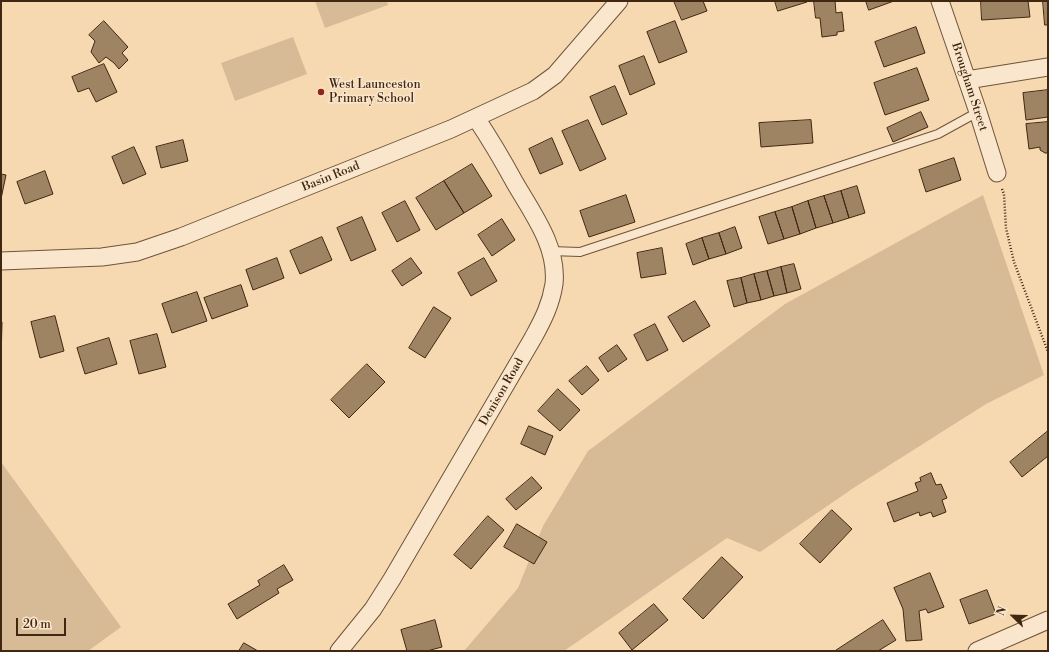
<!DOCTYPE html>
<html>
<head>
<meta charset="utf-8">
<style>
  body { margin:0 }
  #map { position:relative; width:1049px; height:652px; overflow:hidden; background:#f6d9b1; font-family:"Libre Bodoni",serif }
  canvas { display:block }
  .frame { position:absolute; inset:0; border:2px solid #402711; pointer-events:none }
  .north { position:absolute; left:993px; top:596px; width:40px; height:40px; -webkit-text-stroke:3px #f9e6cc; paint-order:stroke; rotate:293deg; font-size:11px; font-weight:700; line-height:16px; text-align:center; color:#402711 }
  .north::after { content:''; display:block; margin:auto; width:14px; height:18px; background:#402711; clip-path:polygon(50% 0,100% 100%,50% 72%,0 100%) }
  .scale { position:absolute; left:16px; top:618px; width:50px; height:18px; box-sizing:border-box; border:2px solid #402711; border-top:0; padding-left:5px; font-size:12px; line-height:14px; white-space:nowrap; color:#402711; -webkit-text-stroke:3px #f9e6cc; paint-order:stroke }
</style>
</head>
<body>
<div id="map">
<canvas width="1049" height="652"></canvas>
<div class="frame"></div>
<div class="north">N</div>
<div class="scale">20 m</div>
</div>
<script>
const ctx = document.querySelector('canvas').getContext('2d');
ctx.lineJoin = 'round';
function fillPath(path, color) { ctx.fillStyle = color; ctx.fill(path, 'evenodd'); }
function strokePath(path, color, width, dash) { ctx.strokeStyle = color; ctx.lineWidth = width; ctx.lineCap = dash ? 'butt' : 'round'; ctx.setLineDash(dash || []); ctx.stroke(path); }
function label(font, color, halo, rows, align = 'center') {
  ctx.font = font + ' "Libre Bodoni",serif'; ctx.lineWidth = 3; ctx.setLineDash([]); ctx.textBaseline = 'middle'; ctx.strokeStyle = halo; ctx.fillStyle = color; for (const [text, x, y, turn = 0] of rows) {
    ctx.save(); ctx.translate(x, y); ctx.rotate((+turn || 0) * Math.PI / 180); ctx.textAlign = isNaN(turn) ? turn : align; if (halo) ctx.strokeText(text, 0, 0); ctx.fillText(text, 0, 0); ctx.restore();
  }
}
const green = new Path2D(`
  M 315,1 L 387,1 L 388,5 L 325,28 Z
  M 293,37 L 307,74 L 235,101 L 221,63 Z
  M 983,195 L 1044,375 L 986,404 L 855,487 L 760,552 L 727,538 L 564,651 L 464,651 L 518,588 L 543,526 L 588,451 L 785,304 Z
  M 1,462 L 121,627 L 88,651 L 1,651 Z`);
const building = new Path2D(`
  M 674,1 L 703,1 L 707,11 L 682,20 Z
  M 775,1 L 806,1 L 807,2 L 778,11 Z
  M 814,1 L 835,1 L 836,13 L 842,12 L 844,31 L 837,32 L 837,35 L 822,37 L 820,18 L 816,18 Z
  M 866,1 L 894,1 L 869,10 Z
  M 981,1 L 1028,1 L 1030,17 L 982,20 Z
  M 1043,1 L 1048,1 L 1048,25 L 1045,25 Z
  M 104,21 L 128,47 L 122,53 L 128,60 L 119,69 L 114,63 L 106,57 L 99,63 L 91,52 L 95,41 L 89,35 Z
  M 675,21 L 687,52 L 659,63 L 647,32 Z
  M 916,27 L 925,53 L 884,67 L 875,42 Z
  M 644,56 L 655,84 L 630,95 L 619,66 Z
  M 104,64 L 117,92 L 96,102 L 89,88 L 78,92 L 72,77 Z
  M 917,68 L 929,100 L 885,115 L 874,83 Z
  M 615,86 L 627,114 L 602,125 L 590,97 Z
  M 1048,90 L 1048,117 L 1026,120 L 1023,93 Z
  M 921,112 L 928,127 L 893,142 L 887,128 Z
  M 588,120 L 606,159 L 580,171 L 562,131 Z
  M 811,120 L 813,143 L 761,147 L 759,123 Z
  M 1048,122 L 1048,153 L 1045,153 L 1040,150 L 1040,147 L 1029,149 L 1026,124 Z
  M 552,138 L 563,164 L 540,174 L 529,149 Z
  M 183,140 L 188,161 L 161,168 L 156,147 Z
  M 134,147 L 146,174 L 123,184 L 112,157 Z
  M 954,158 L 961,180 L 926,192 L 919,170 Z
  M 472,164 L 492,196 L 464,213 L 444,181 Z
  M 45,171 L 53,194 L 25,204 L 17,182 Z
  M 1,174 L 6,175 L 1,199 Z
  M 444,181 L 464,213 L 436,230 L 416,198 Z
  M 857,186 L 865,213 L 849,218 L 841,191 Z
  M 841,191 L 849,218 L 833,223 L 824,196 Z
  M 626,195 L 635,222 L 589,237 L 580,211 Z
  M 824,196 L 833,223 L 816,228 L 808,201 Z
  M 405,201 L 420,230 L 397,242 L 382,213 Z
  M 808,201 L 816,228 L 800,234 L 792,207 Z
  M 792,207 L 800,234 L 784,239 L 775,212 Z
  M 775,212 L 784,239 L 768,244 L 759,217 Z
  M 362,217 L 376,250 L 351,261 L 337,228 Z
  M 502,219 L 515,240 L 492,256 L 478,235 Z
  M 735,227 L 742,248 L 726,254 L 719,233 Z
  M 719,233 L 726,254 L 709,259 L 702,238 Z
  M 322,237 L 332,260 L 300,274 L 290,251 Z
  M 702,238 L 709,259 L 693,265 L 686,244 Z
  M 662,248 L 666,274 L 641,278 L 637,253 Z
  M 277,258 L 284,278 L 253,290 L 246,270 Z
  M 411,258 L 422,273 L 402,286 L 392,271 Z
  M 484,258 L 497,281 L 471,296 L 458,273 Z
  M 794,264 L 801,289 L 787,293 L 781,267 Z
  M 781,267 L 787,293 L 774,296 L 767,271 Z
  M 767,271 L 774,296 L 761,300 L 754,274 Z
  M 754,274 L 761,300 L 747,303 L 741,278 Z
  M 741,278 L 747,303 L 734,307 L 727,281 Z
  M 241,285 L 248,306 L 212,319 L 204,298 Z
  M 197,292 L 207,321 L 172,333 L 162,304 Z
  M 695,301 L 710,326 L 683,342 L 668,317 Z
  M 434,307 L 451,318 L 425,358 L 409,348 Z
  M 55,316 L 64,351 L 40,358 L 31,322 Z
  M 1,322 L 2,322 L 1,360 Z
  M 655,324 L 668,350 L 647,361 L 634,335 Z
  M 157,334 L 166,367 L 139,374 L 130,341 Z
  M 109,338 L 117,364 L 85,374 L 77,348 Z
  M 617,345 L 627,359 L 608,372 L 599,358 Z
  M 367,364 L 385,382 L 349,418 L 331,400 Z
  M 587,366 L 599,380 L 582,395 L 569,381 Z
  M 558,389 L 580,410 L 560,431 L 538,411 Z
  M 529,426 L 553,436 L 545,455 L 521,444 Z
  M 1048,431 L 1048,456 L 1022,477 L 1010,462 Z
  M 931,473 L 936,485 L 941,484 L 947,498 L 942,500 L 946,512 L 933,517 L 931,512 L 920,516 L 919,512 L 894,522 L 887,503 L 918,491 L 915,483 L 921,481 L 920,478 Z
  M 532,477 L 542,488 L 516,510 L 506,499 Z
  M 832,510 L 852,529 L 820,563 L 800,544 Z
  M 488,516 L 504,530 L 471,569 L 454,555 Z
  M 517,524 L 547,542 L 534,564 L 504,547 Z
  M 722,557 L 743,577 L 703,619 L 683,599 Z
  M 284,565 L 293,580 L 277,589 L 279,593 L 237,619 L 228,604 L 260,585 L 258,581 Z
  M 930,573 L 944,607 L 928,613 L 926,609 L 919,611 L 922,640 L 906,641 L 903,609 L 894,588 Z
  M 987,590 L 996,614 L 969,624 L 960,600 Z
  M 654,604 L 668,620 L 632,650 L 619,633 Z
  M 435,620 L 442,647 L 427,651 L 407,651 L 401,630 Z
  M 883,620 L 896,640 L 878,651 L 835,651 Z
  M 244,643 L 258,651 L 239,651 Z`);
const path = new Path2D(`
  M 1002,189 L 1004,194 L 1006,228 L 1014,262 L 1048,352`);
const service = new Path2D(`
  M 550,251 L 580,252 L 938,134 L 978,112`);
const minor = new Path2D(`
  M 940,1 L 978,112 L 997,173
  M 967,80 L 1048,67
  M 1,261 L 102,257 L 137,252 L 181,237 L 451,129 L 533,91 L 555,75 L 619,1
  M 339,651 L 373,609 L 392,579 L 533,338 C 543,320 551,304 554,284 C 558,247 533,214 515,183 C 503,161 490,139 476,118
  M 977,651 L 1048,620`);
const markers = [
  [321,92,4,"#8f2418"]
];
const poiNames = [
  ["West Launceston",329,85],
  ["Primary School",329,99]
];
const streetNames = [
  ["Brougham Street",969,87,72],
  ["Basin Road",331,177,-22],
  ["Denison Road",502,392,-60]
];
fillPath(green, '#d7bb96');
fillPath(building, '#9f8464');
strokePath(building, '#402711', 1);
strokePath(service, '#6e5439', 10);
strokePath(minor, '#6e5439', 19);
strokePath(path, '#402711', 2.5, [1, 2]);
strokePath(service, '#f9e6cc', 8);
strokePath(minor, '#f9e6cc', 17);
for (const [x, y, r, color] of markers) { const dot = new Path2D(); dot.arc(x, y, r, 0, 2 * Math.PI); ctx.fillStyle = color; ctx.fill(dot); strokePath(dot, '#f9e6cc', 1.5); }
label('12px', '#402711', '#f9e6cc', poiNames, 'left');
label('12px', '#402711', '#f9e6cc', streetNames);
</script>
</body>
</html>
